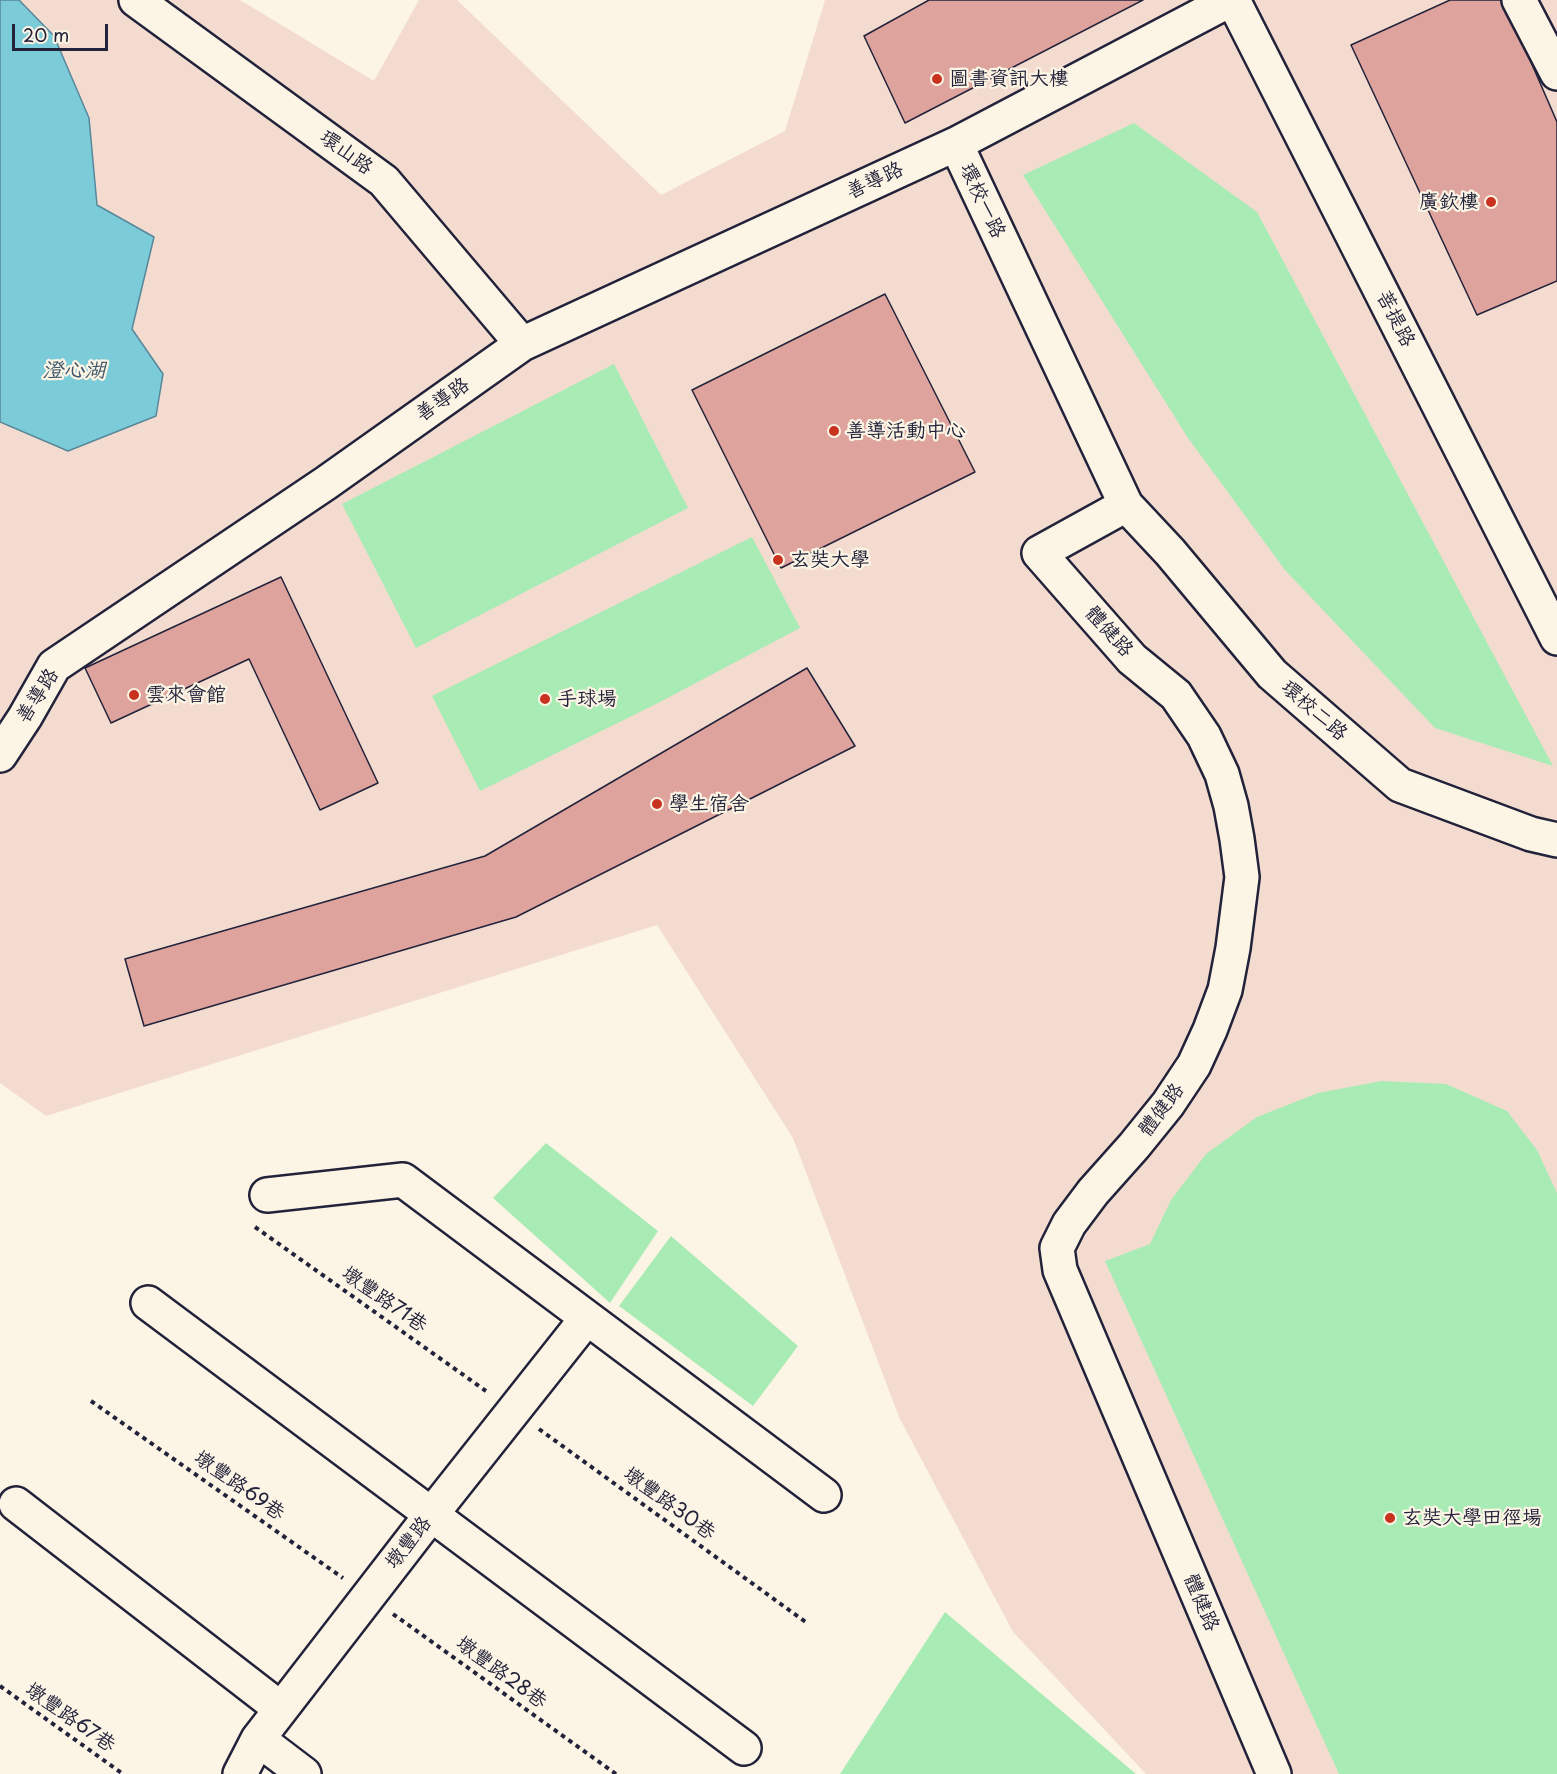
<!DOCTYPE html>
<html>
<head>
<meta charset="utf-8">
<style>
  body { margin:0 }
  #map { position:relative; width:1557px; height:1774px; overflow:hidden; background:#fcf5e5; font-family:"Playpen Sans",sans-serif }
  canvas { display:block }
  .scale { position:absolute; left:12px; top:24px; width:96px; height:27px; box-sizing:border-box; border:3px solid #22223b; border-top:0; padding-left:8px; font-size:18px; line-height:21px; white-space:nowrap; color:#22223b; -webkit-text-stroke:4px #fcf5e5; paint-order:stroke }
</style>
</head>
<body>
<div id="map">
<canvas width="1557" height="1774"></canvas>
<div class="scale">20 m</div>
</div>
<script>
const ctx = document.querySelector('canvas').getContext('2d');
ctx.lineJoin = 'round';
function fillPath(path, color) { ctx.fillStyle = color; ctx.fill(path, 'evenodd'); }
function strokePath(path, color, width, dash) { ctx.strokeStyle = color; ctx.lineWidth = width; ctx.lineCap = dash ? 'butt' : 'round'; ctx.setLineDash(dash || []); ctx.stroke(path); }
function label(font, color, halo, rows, align = 'center') {
  ctx.font = font + ' "Playpen Sans","LXGW WenKai TC",sans-serif'; ctx.lineWidth = 4.5; ctx.setLineDash([]); ctx.textBaseline = 'middle'; ctx.strokeStyle = halo; ctx.fillStyle = color; for (const [text, x, y, turn = 0] of rows) {
    ctx.save(); ctx.translate(x, y); ctx.rotate((+turn || 0) * Math.PI / 180); ctx.textAlign = isNaN(turn) ? turn : align; if (halo) ctx.strokeText(text, 0, 0); ctx.fillText(text, 0, 0); ctx.restore();
  }
}
const built = new Path2D(`
  M 0,0 L 240,0 L 374,81 L 419,0 L 457,0 L 661,195 L 785,131 L 825,0 L 1557,0 L 1557,1774 L 1146,1774 L 1013,1632 L 899,1417 L 793,1138 L 657,925 L 46,1116 L 0,1083 Z`);
const green = new Path2D(`
  M 1134,123 L 1257,212 L 1553,766 L 1435,728 L 1285,570 L 1188,438 L 1023,175 Z
  M 614,364 L 688,508 L 416,648 L 342,504 Z
  M 752,537 L 800,628 L 658,703 L 480,791 L 432,696 Z
  M 1381,1081 L 1446,1084 L 1507,1111 L 1537,1150 L 1557,1193 L 1557,1774 L 1339,1774 L 1105,1261 L 1150,1244 L 1171,1200 L 1206,1154 L 1257,1117 L 1318,1093 Z
  M 546,1143 L 658,1231 L 610,1303 L 493,1198 Z
  M 671,1236 L 798,1346 L 753,1406 L 619,1306 Z
  M 945,1612 L 1136,1774 L 840,1774 Z`);
const water = new Path2D(`
  M 0,0 L 19,0 L 54,36 L 89,118 L 97,205 L 154,237 L 132,329 L 163,374 L 156,416 L 68,451 L 0,422 Z`);
const building = new Path2D(`
  M 929,0 L 1143,0 L 905,123 L 864,36 Z
  M 1450,0 L 1504,0 L 1557,122 L 1557,281 L 1477,315 L 1351,45 Z
  M 885,294 L 975,472 L 781,568 L 692,390 Z
  M 281,577 L 378,783 L 320,810 L 249,659 L 111,723 L 85,668 Z
  M 807,668 L 855,746 L 516,917 L 144,1026 L 125,959 L 485,856 Z`);
const path = new Path2D(`
  M 255,1227 L 486,1391
  M 91,1401 L 343,1578
  M 539,1429 L 807,1623
  M 393,1614 L 616,1774
  M 0,1686 L 123,1774`);
const minor = new Path2D(`
  M 136,0 L 384,181 L 522,344
  M 1230,0 L 956,144 L 1126,505 L 1170,552 L 1272,674 L 1400,785 L 1531,834 L 1557,840
  M 1233,0 L 1557,638
  M 1519,0 L 1557,73
  M 1126,505 L 1039,553 L 1132,659 L 1176,695 L 1204,736 L 1222,774 L 1231,806 L 1237,839 L 1242,877 L 1233,948 L 1225,990 L 1210,1030 L 1194,1065 L 1168,1104 L 1134,1146 L 1093,1192 L 1069,1224 L 1057,1248 L 1060,1270 L 1274,1774
  M 0,755 L 25,717 L 54,666 L 326,483 L 522,344 L 956,144
  M 267,1195 L 403,1180 L 824,1495
  M 148,1303 L 744,1748
  M 16,1504 L 281,1709
  M 258,1739 L 304,1774
  M 240,1774 L 258,1739 L 431,1515 L 587,1318`);
const markers = [
  [937,79,6,"#c8321e"],
  [1491,202,6,"#c8321e"],
  [834,431,6,"#c8321e"],
  [778,560,6,"#c8321e"],
  [134,695,6,"#c8321e"],
  [545,699,6,"#c8321e"],
  [657,804,6,"#c8321e"],
  [1390,1518,6,"#c8321e"]
];
const poiNames = [
  ["圖書資訊大樓",949,79],
  ["廣欽樓",1479,202,"right"],
  ["善導活動中心",846,431],
  ["玄奘大學",790,560],
  ["雲來會館",146,695],
  ["手球場",557,699],
  ["學生宿舍",669,804],
  ["玄奘大學田徑場",1402,1518]
];
const streetNames = [
  ["環山路",346,153,36],
  ["善導路",875,181,-25],
  ["環校一路",982,201,65],
  ["菩提路",1395,319,63],
  ["善導路",443,400,-35],
  ["體健路",1109,632,48],
  ["善導路",38,696,-57],
  ["環校二路",1314,711,41],
  ["體健路",1162,1110,-53],
  ["墩豐路71巷",384,1300,35],
  ["墩豐路69巷",239,1486,35],
  ["墩豐路30巷",669,1504,36],
  ["墩豐路",409,1543,-52],
  ["體健路",1201,1603,67],
  ["墩豐路28巷",501,1673,36],
  ["墩豐路67巷",70,1718,35]
];
const waterNames = [
  ["澄心湖",74,371]
];
fillPath(built, '#f3dccf');
fillPath(green, '#a9ebb5');
fillPath(water, '#7ccbd9');
strokePath(water, '#58879a', 1.5);
fillPath(building, '#dda39c');
strokePath(building, '#22223b', 1.5);
strokePath(minor, '#22223b', 38);
strokePath(path, '#22223b', 4, [4.5, 4.5]);
strokePath(minor, '#fcf5e5', 33);
for (const [x, y, r, color] of markers) { const dot = new Path2D(); dot.arc(x, y, r, 0, 2 * Math.PI); ctx.fillStyle = color; ctx.fill(dot); strokePath(dot, '#fcf5e5', 2); }
label('20px', '#22223b', '#fcf5e5', poiNames, 'left');
label('20px', '#22223b', '#fcf5e5', streetNames);
label('italic 21px', '#3d556a', '#fcf5e5', waterNames);
</script>
</body>
</html>
